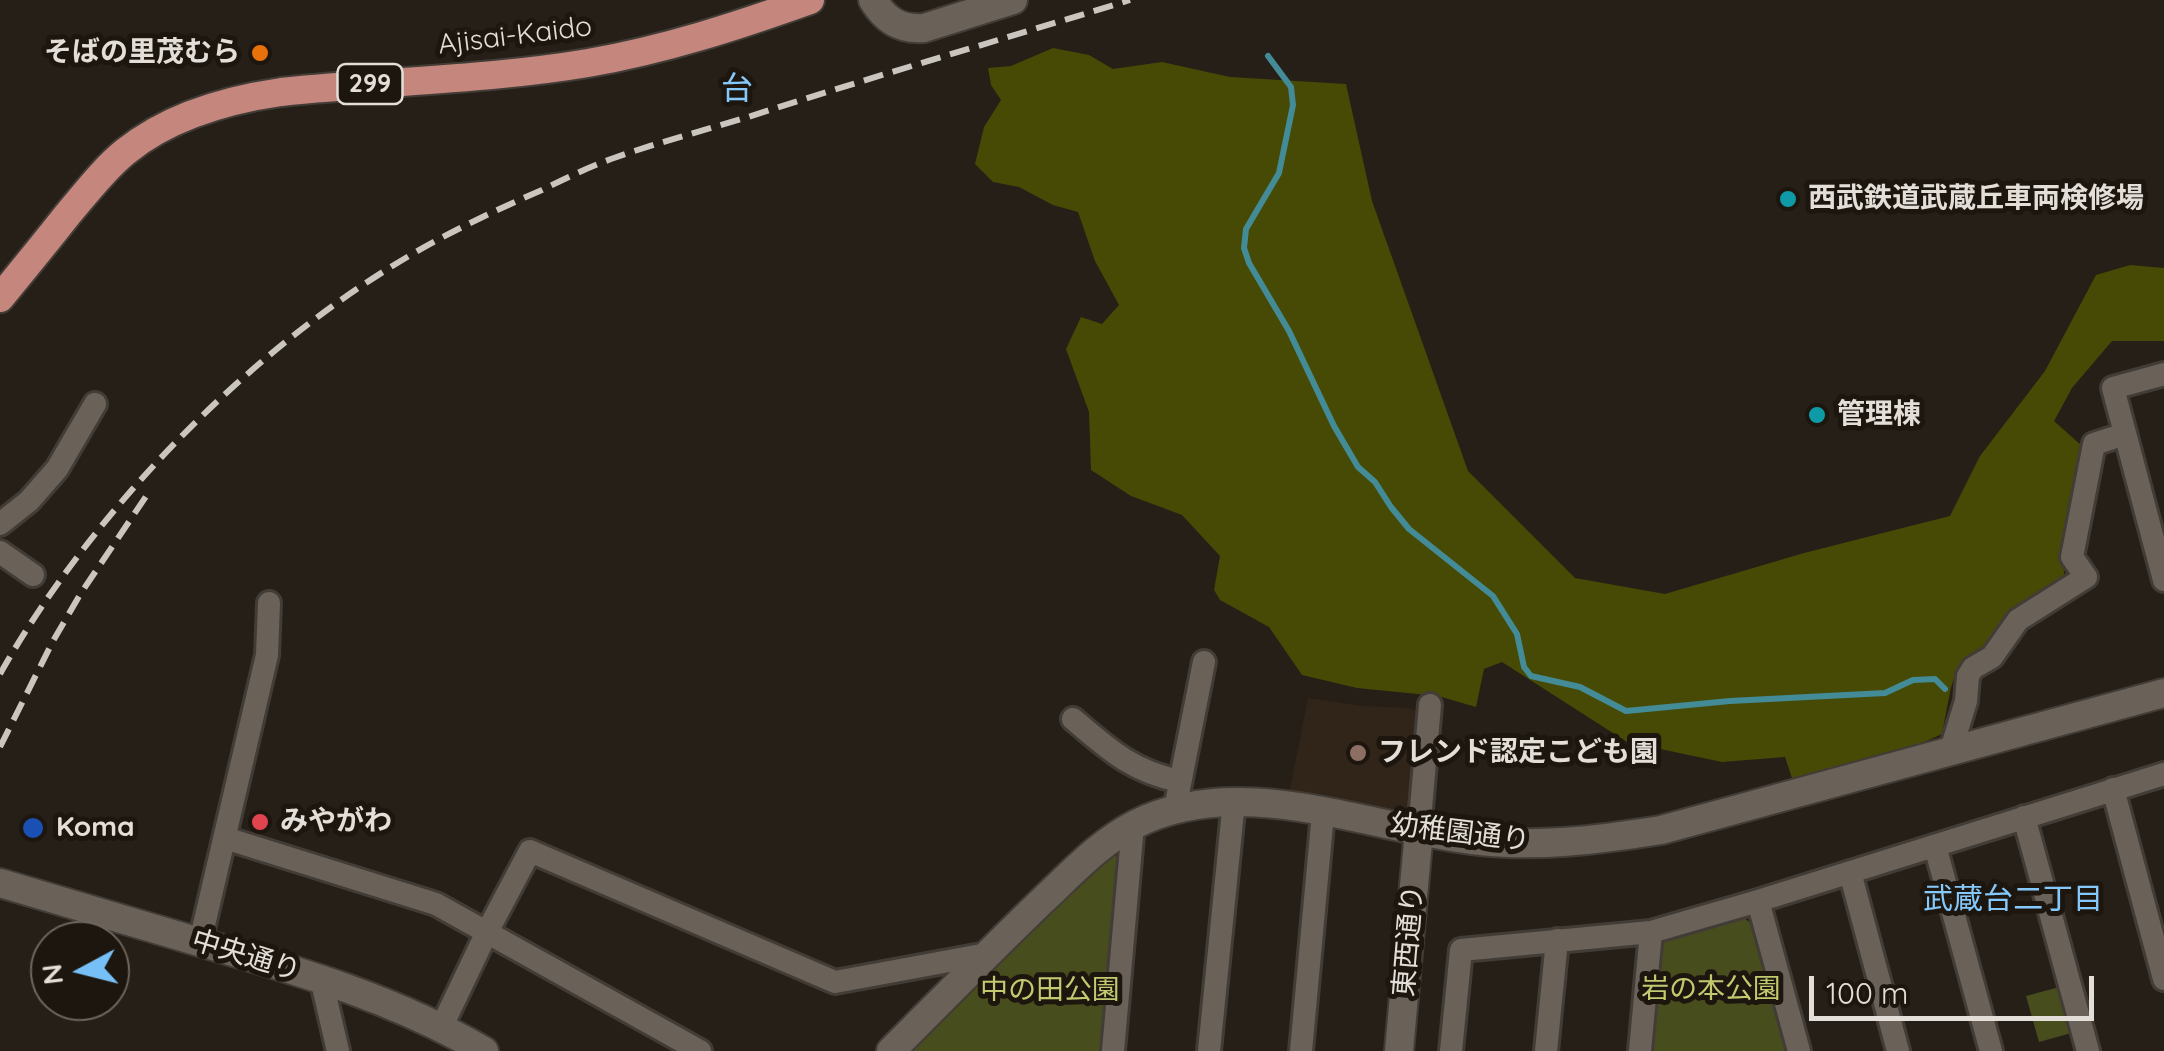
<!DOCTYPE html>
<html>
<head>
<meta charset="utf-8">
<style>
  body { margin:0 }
  #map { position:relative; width:2164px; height:1051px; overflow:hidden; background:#261f17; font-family:Quicksand,sans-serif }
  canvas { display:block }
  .north { position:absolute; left:30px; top:921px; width:100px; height:100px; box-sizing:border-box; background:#1d160e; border:2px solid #6c665f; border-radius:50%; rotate:263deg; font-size:28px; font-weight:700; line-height:40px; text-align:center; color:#e3ded8 }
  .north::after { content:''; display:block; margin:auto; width:35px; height:45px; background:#76c0f7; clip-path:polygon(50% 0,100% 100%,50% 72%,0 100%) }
  .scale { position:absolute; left:1809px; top:976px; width:285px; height:45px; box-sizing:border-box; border:5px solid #e3ded8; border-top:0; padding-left:12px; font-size:30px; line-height:35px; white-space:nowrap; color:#e3ded8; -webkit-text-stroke:8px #1d160e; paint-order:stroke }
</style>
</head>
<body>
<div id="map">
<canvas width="2164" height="1051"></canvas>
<div class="north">N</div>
<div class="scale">100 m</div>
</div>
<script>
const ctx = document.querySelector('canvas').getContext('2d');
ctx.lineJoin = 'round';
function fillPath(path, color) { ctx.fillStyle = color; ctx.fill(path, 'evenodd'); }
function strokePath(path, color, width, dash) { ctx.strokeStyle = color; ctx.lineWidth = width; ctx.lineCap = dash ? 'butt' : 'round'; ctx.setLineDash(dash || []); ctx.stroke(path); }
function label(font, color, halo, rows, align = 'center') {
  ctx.font = font + ' Quicksand,"Noto Sans JP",sans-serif'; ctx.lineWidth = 10; ctx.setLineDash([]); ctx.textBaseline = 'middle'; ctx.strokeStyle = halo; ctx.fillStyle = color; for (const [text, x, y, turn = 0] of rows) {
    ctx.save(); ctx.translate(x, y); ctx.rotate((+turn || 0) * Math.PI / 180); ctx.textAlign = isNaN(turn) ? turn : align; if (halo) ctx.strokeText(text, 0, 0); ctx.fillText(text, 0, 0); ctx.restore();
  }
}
const built = new Path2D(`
  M 1308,698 L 1362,706 L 1409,708 L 1424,713 L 1412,812 L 1404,817 L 1289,794 Z`);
const green = new Path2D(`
  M 1110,854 L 1123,859 L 1104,1051 L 907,1051 Z
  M 1740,915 L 1756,927 L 1788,1051 L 1647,1051 L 1662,940 Z
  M 2063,986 L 2075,1032 L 2039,1042 L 2026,996 Z`);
const forest = new Path2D(`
  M 1053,48 L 1089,55 L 1113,69 L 1162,62 L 1230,77 L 1346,84 L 1372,201 L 1468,471 L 1575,578 L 1665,594 L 1804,553 L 1950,516 L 1980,456 L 2045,371 L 2096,275 L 2130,265 L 2164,268 L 2164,341 L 2112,341 L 2072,388 L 2054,421 L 2082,446 L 2060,550 L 2065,577 L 1985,652 L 1959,665 L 1951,687 L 1942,734 L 1909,749 L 1793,781 L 1785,757 L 1722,762 L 1627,742 L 1502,662 L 1484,669 L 1476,707 L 1438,696 L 1357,688 L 1302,675 L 1269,627 L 1220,600 L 1214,590 L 1220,556 L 1182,515 L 1131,496 L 1091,470 L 1089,412 L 1066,349 L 1081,317 L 1102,324 L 1119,305 L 1095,261 L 1078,212 L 1053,205 L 1019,187 L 993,182 L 975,164 L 984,127 L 1001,100 L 991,85 L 988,68 L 1011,66 Z`);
const stream = new Path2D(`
  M 1268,56 L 1291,87 L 1293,105 L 1279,173 L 1246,229 L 1244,248 L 1249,263 L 1289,331 L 1334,426 L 1358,467 L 1375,482 L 1391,507 L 1409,529 L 1493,596 L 1517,634 L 1524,667 L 1531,676 L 1580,687 L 1626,711 L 1730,701 L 1885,693 L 1913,680 L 1935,679 L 1945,689`);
const minor = new Path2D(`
  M 2164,374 L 2113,388 L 2164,580
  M 0,524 L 29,501 L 57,469 L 95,404
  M 0,552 L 33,575
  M 1073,719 C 1108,749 1133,772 1180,781
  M 1950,753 L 1966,701 L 1968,676 L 1973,668 L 1992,657 L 2018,620 L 2086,577 L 2072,557 L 2094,444 L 2125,434
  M 2113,789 L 2164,979
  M 1175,809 L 1204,662
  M 2024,817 L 2088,1051
  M 1419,831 L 1430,705
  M 225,838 L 436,904 L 700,1051
  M 1935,846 L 1991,1051
  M 1850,872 L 1898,1051
  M 1758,901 L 1799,1051
  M 200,942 L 267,655 L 269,603
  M 321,978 L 338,1051
  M 442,1026 L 487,932 L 530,851 L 835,982 L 987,954
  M 1113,1051 L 1133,825
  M 1209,1051 L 1234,801
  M 1301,1051 L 1323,813
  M 1451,1051 L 1461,950 L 1651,932 L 1758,901 L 2164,774
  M 1546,1051 L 1557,940
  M 1640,1051 L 1651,932`);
const tertiary = new Path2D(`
  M 873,0 C 885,20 900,30 924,28 L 1013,0
  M 0,883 C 69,903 137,924 206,944 C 302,972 397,1000 484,1051
  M 891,1051 C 941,1001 991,950 1042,901 C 1071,874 1100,842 1136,824 C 1239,772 1365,827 1472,840 C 1536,848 1598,840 1661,830 L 2164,693
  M 1399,1051 L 1419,831`);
const trunk = new Path2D(`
  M 0,298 C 23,270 46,242 68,214 C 86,193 104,169 125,152 C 169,116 226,100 281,92 C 383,81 487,80 588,63 C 664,50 737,26 810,0`);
const rail = new Path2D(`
  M 0,674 C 90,515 238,361 394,265 C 441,236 491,212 542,190 C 564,179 587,168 611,159 C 656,143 702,131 748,117 C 875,76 1003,39 1130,0
  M 0,747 L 53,641 L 81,593 L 151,489`);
const markers = [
  [260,53,10,"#e8710a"],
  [1788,199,10,"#0f9aa8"],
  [1817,415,10,"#0f9aa8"],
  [1358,753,10,"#8d6e63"],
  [260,822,10,"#e0444e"],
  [33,828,12,"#1a4fb4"]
];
const shields = [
  [370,84,65]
];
const shieldNames = [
  ["299",370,84]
];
const streetNames = [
  ["Ajisai-Kaido",515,36,-7],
  ["幼稚園通り",1460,833,7],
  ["東西通り",1409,941,-85],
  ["中央通り",246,956,17]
];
const poiNames = [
  ["そばの里茂むら",240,53,"right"],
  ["西武鉄道武蔵丘車両検修場",1808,199],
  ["管理棟",1837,415],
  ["フレンド認定こども園",1378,753],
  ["みやがわ",280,822],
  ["Koma",56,828]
];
const parkNames = [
  ["岩の本公園",1711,990],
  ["中の田公園",1050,991]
];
const neighbourhoodNames = [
  ["武蔵台二丁目",2013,900]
];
const quarterNames = [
  ["台",737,89]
];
fillPath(built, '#312519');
fillPath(green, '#484d1e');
fillPath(forest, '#464a04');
strokePath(stream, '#448b98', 6);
strokePath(minor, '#423c37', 28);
strokePath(tertiary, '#423c37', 32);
strokePath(trunk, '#423c37', 32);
strokePath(minor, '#6a6259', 22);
strokePath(tertiary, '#6a6259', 28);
strokePath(trunk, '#c4867d', 28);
strokePath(rail, '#cac5be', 6, [20, 10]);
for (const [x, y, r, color] of markers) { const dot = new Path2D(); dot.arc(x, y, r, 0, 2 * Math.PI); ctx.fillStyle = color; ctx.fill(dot); strokePath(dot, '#1d160e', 4); }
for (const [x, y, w] of shields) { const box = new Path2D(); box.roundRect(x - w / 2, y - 20, w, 40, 8); ctx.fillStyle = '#1d160e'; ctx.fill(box); strokePath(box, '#e3ded8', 2.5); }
label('bold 25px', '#e3ded8', null, shieldNames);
label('28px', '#e3ded8', '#1d160e', streetNames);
label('bold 28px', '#e3ded8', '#1d160e', poiNames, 'left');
label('28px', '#c1ca6f', '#1d160e', parkNames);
label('30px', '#85c8fb', '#1d160e', neighbourhoodNames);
label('32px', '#85c8fb', '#1d160e', quarterNames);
</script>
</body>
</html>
